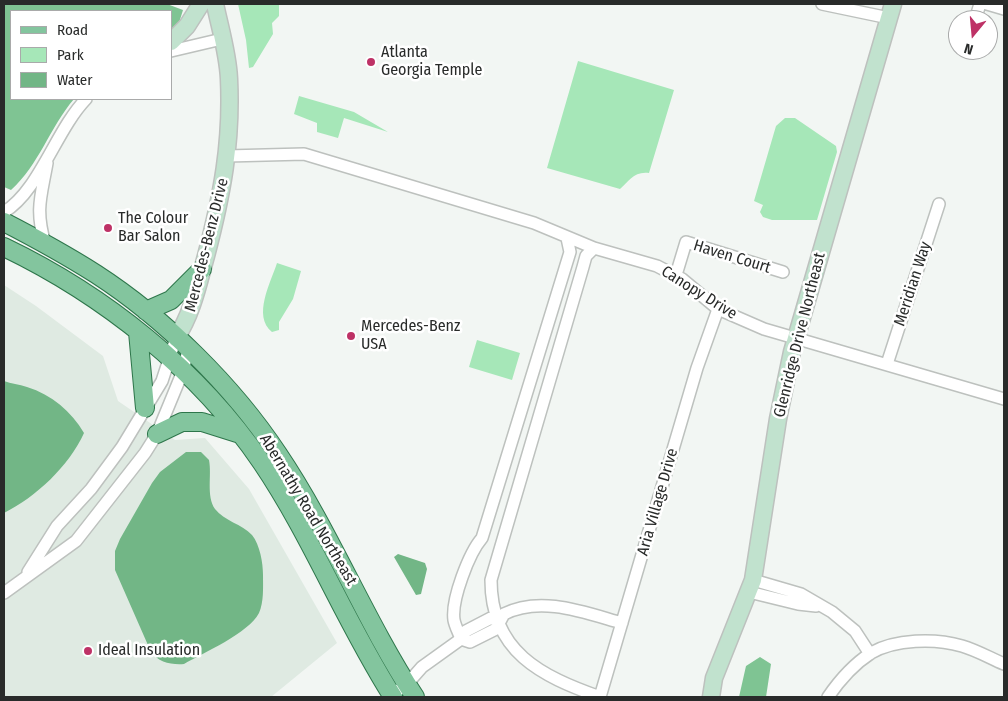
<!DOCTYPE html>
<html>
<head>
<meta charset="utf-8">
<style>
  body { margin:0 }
  #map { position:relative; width:1008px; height:701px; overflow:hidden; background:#f2f6f3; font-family:"Fira Sans Condensed",sans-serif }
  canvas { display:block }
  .frame { position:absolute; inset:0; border:5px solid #292b2a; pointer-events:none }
  .legend { position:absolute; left:10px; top:10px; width:162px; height:90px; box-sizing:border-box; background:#fff; border:1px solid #a9aaaa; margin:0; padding:6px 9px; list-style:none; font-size:15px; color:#292b2a }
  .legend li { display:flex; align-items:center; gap:10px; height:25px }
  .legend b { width:25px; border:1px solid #a9aaaa }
  .north { position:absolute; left:948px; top:10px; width:50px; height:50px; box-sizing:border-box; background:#fff; border:1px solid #a9aaaa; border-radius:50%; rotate:197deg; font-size:14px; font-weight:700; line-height:20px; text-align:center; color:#292b2a }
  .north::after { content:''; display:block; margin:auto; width:18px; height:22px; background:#be3266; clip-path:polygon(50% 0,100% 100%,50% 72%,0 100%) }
</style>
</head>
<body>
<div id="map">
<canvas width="1008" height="701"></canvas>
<div class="frame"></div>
<ul class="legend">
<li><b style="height:6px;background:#83c59e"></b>Road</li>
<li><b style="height:14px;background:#a6e7b8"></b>Park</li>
<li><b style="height:14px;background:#72b686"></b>Water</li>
</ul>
<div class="north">N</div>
</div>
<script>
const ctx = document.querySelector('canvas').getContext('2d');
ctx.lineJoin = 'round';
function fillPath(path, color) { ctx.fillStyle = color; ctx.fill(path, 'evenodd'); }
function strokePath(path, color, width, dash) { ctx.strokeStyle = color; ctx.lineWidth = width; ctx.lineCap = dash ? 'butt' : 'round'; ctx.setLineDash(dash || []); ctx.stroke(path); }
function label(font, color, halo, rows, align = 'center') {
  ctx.font = font + ' "Fira Sans Condensed",sans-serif'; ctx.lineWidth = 5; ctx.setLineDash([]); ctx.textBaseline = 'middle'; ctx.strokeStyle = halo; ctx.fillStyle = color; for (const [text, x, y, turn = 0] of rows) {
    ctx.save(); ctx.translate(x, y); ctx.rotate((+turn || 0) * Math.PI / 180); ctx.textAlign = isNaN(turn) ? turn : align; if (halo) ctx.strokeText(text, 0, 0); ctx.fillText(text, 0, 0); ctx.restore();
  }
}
const built = new Path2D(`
  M 4,285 L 36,306 L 103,356 L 118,401 L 175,440 L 205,438 L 249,489 L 337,643 L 271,697 L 4,697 Z`);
const green = new Path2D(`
  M 238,4 L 279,4 L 279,16 L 272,23 L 273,34 L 253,67 L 249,68 L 246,40 Z
  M 578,61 L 674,90 L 649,173 C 634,171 629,181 620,189 L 547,168 Z
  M 299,96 L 354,112 L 388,132 L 344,118 L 338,138 L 317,132 L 317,123 L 294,114 Z
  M 785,118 L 795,118 L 836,146 L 837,152 L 817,220 L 772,220 L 763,217 L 760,212 L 763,205 L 754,201 L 776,126 Z
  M 277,263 L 301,271 L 293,299 L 279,322 L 279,330 L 272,332 C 252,316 271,282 277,263 Z
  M 477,340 L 520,353 L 512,380 L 469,367 Z`);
const forest = new Path2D(`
  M 4,4 L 167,4 L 183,10 L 178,26 L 171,32 L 171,11 L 11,11 L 11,99 L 74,99 C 50,127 39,165 11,190 L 4,187 Z
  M 760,657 L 771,664 L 766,697 L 739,697 L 746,666 Z`);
const water = new Path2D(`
  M 4,381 C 11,384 19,384 27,387 C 52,395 71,411 84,433 C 69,466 36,497 4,513 Z
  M 186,452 L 201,452 L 209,460 C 212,475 206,496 215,509 C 224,521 242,524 252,535 C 260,545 263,563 263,575 C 263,587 264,602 259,613 C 249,633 203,653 184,664 C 171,665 158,662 151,652 L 115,570 L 115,551 L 120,539 L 152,483 L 160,472 Z
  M 398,554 L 425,563 L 427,569 L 421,594 L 416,595 L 394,557 Z`);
const street = new Path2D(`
  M 822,4 L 889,18
  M 987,4 L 1004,9
  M 975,20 L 980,4
  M 171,51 L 222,39
  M 227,156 L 304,154 L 534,223 L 594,248 L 657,266 L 682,279 L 718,309 L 764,329 L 1004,399
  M 4,212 C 39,191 56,130 86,99
  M 45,244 C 35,209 41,197 47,163
  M 594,248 L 586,256 L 583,267 L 491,580 C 491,652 541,676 600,697
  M 676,275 L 686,242 L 783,272
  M 887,364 L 939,204
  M 28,572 L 57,526 L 91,489 L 122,447 L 162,381 L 176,338
  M 753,580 L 801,594 L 832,612 L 855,631 L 870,654
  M 749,592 L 798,604 L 816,606
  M 4,593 L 76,541 L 145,453 L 157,434 L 183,371 L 188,350
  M 499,622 L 491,618 L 466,631 L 461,639 L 470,642 L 496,629 L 504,614 C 541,595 586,613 622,623
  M 389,697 L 407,684 L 422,667 L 461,639 C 459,633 455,626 454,620 C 451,600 469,553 482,538 L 570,252 L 567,238
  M 600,697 L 697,368 L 718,309
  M 828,697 C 839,681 854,664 871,653 C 895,639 935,638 962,646 C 976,650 990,658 1004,664`);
const secondary = new Path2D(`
  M 171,42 L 187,26 L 201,4
  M 176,338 C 192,314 198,285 206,256 C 222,195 232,143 229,79 C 228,54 220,28 215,4
  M 711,697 L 714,678 L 753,580 L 778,419 L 792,352 L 893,4`);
const primary = new Path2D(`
  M 4,222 C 35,238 66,255 96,274 C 164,318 233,386 278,454 C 330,531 364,619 415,697
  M 4,247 C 104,295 199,370 262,463 C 312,537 345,622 393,697
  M 146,311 L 171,300 L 202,269
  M 138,332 L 145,408
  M 157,434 L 182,422 L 202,422 L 240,434`);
const markers = [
  [371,62,5,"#be3266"],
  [108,228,5,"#be3266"],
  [351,336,5,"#be3266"],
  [88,651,5,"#be3266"]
];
const poiNames = [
  ["Atlanta",381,53],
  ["Georgia Temple",381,71],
  ["The Colour",118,219],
  ["Bar Salon",118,237],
  ["Mercedes-Benz",361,327],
  ["USA",361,345],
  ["Ideal Insulation",98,651]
];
const streetNames = [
  ["Mercedes-Benz Drive",207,245,-76],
  ["Haven Court",732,257,17],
  ["Meridian Way",913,284,-72],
  ["Canopy Drive",699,293,32],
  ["Glenridge Drive Northeast",800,335,-76],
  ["Aria Village Drive",658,502,-74],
  ["Abernathy Road Northeast",308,510,59]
];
fillPath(built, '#dfeae2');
fillPath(green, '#a6e7b8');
fillPath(forest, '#7fc493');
fillPath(water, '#72b686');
strokePath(street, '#bdc1be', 14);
strokePath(secondary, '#bdc1be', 19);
strokePath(primary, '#2e764b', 20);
strokePath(street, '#fff', 11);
strokePath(secondary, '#c1e2ce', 16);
strokePath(primary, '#83c59e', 18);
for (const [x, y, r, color] of markers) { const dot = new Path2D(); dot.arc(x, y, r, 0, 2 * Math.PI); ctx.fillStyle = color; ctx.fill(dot); strokePath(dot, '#fff', 2); }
label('16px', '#292b2a', '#fff', poiNames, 'left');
label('16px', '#292b2a', '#fff', streetNames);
</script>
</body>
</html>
